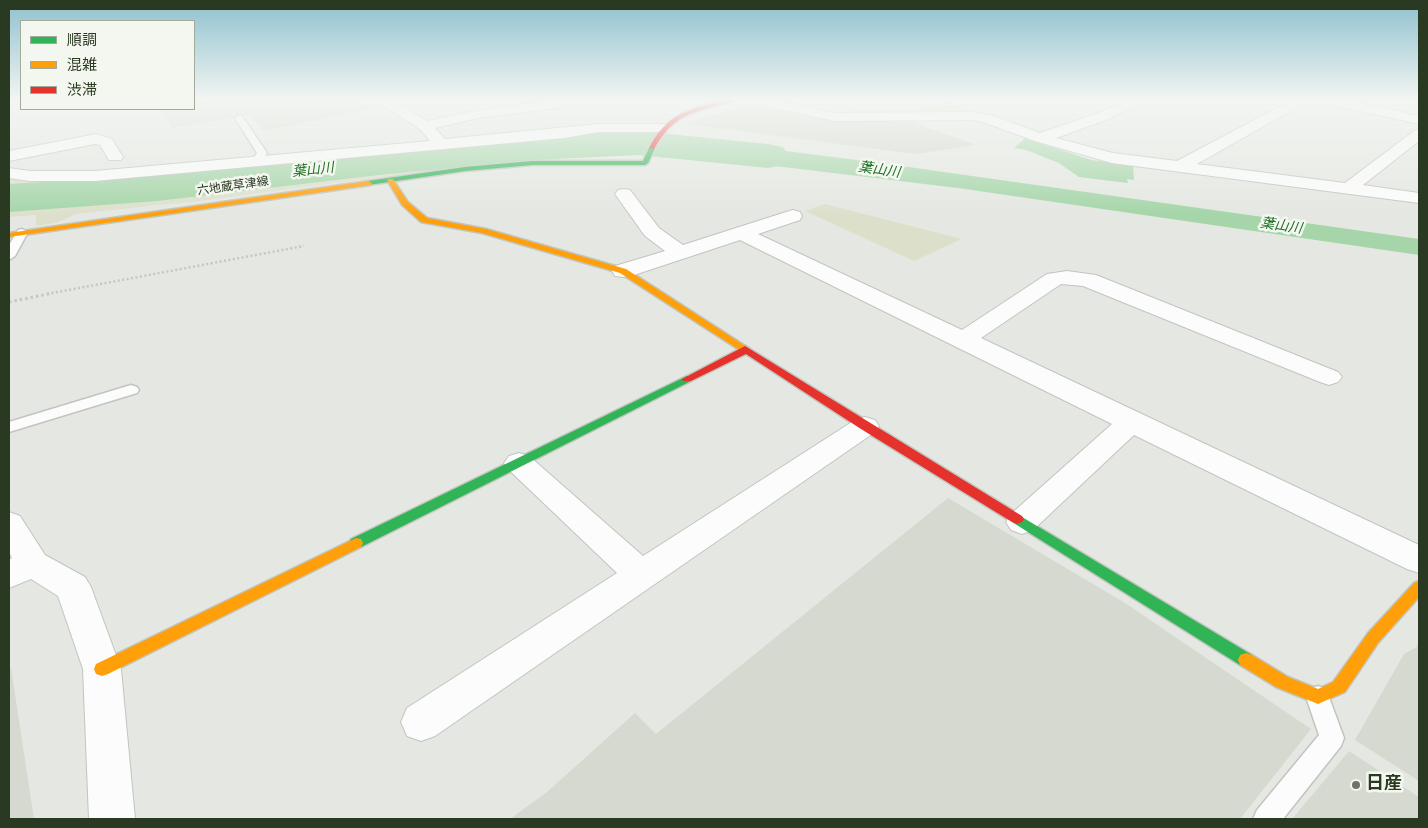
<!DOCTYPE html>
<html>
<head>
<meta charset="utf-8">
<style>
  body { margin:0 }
  #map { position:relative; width:1428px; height:828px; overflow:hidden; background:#e5e8e2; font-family:"Source Sans 3","Noto Sans JP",sans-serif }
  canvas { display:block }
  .frame { position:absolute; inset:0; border:10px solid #2a3921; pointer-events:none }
  .legend { position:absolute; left:20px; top:20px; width:175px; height:90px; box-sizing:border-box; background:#f4f7f0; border:1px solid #a3ab9d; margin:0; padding:6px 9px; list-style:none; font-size:15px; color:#2a3921 }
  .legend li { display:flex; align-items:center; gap:10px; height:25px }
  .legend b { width:25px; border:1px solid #a3ab9d }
</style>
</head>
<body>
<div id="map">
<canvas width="1428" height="828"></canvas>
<div class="frame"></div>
<ul class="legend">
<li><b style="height:6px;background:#30b455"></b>順調</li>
<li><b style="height:6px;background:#ff9f0a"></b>混雑</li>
<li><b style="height:6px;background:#e5322d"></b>渋滞</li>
</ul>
</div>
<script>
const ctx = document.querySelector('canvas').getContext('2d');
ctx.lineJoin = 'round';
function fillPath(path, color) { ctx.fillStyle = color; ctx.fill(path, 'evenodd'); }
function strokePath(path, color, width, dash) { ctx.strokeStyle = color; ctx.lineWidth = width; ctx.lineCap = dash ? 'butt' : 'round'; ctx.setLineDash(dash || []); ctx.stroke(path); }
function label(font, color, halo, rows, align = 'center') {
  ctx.font = font + ' "Source Sans 3","Noto Sans JP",sans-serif'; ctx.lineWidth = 5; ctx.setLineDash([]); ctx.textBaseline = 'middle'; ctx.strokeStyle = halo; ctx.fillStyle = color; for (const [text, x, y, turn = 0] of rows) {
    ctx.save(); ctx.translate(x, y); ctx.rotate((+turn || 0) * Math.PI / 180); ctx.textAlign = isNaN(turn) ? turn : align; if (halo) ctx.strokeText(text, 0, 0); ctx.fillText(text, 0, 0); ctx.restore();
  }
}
const built = new Path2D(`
  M 204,100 L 359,100 L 372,109 L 264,131 L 250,115 L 172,128 L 159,109 L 194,109 L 194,102 Z
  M 758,105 L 829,120 L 907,120 L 976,145 L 916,154 L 685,124 L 739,107 Z
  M 948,498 L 1125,603 L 1311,729 L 1240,819 L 510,819 L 547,792 L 635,713 L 656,734 Z
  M 1419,639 L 1419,781 L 1355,740 L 1404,654 L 1417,647 Z
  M 11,668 L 34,819 L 9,819 L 9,669 Z
  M 1349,751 L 1419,797 L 1419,819 L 1292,819 Z`);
const green = new Path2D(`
  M 947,101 L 980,113 L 907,112 Z
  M 510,143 L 512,146 L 110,188 L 47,194 L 9,195 L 9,179 L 38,182 L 91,180 Z
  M 504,154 L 526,154 L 548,159 L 358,180 L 185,203 L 168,204 L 76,214 L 56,223 L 36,226 L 36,215 L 9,217 L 9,203 L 107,200 L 336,175 Z
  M 825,204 L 962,239 L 914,261 L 805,211 Z`);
const water = new Path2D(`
  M 1025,138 L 1091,160 L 1133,165 L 1134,180 L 1127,179 L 1128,183 L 1079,177 L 1059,163 L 1026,150 L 1014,148 Z
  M 673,140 L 747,146 L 880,163 L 1419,239 L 1419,255 L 958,188 L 675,154 L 671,147 Z`);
const river = new Path2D(`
  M 639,131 L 768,144 L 783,147 L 789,156 L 783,165 L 768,168 L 639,155 L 533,160 L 379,175 L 157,201 L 9,212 L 9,184 L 157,175 L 379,149 L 533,136 Z`);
const pathFar1 = new Path2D(`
  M 47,294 L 304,246`);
const path = new Path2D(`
  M 9,302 L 53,293`);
const lane = new Path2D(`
  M 239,115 L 242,116 L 267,153 L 259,164 L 256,165 L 251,162 L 257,153 L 235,118 Z
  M 22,229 L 28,232 L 15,256 L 9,260 L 9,245 L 18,230 Z
  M 131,385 L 137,387 L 139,390 L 137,393 L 9,432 L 9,422 Z
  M 1318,686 L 1326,689 L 1344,738 L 1341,746 L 1283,819 L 1253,819 L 1257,810 L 1319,735 L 1306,697 L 1310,689 Z`);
const street = new Path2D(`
  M 374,100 L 391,100 L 427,121 C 478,110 529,100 582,100 L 580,103 L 557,108 L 478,118 L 435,128 L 445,139 L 598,124 L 663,124 L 668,125 L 670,128 L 668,131 L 663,132 L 598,132 L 564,138 L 95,181 L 30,181 L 9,178 L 9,168 L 30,171 L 95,171 L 430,141 L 420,129 Z
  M 748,100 L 776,100 L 835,113 L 973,112 L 991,115 L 1040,133 L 1101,112 L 1126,100 L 1144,100 L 1111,118 L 1056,138 L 1113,153 L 1177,161 L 1292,100 L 1310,100 L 1197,164 L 1345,183 L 1414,131 L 1419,129 L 1419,141 L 1363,185 L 1419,193 L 1419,203 L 1112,163 L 1035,141 L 983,122 L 973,120 L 835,121 L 755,104 Z
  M 1322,100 L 1349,100 L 1419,116 L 1419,124 L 1324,103 Z
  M 96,134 L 112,139 L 123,157 L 121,160 L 109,160 L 100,145 L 95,144 L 9,161 L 9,151 Z
  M 624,189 L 630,190 L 659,228 L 683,245 L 786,212 L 793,210 L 800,212 L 802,216 L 800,220 L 758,234 L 962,330 L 1047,274 L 1067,271 L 1096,275 L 1338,372 L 1342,377 L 1338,382 L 1329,385 L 1320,382 L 1083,286 L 1061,284 L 981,338 L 1419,545 L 1419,573 L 1407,569 L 1134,435 L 1033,530 L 1022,534 L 1011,530 L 1006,522 L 1011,514 L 1112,424 L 740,240 L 631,276 L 623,277 L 615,276 L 612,271 L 615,266 L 665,251 L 645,236 L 615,194 L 618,190 Z
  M 865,417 L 875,420 L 879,426 L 875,432 L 435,736 L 421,741 L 407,736 L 401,722 L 407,708 L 617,573 L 509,470 L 504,463 L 509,456 L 519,453 L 529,456 L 643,556 L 855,420 Z
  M 9,512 L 20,516 L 45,555 L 85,577 L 91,587 L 121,669 L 135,819 L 89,819 L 83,669 L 58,596 L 31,579 L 9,588 L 9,560 L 12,558 L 9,552 Z`);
const fast = new Path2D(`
  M 652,146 L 655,148 L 648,163 L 645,165 L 532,165 L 465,171 L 368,185 L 364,183 L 368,181 L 465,167 L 532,161 L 643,161 L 649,148 Z
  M 687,376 L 691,377 L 692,379 L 691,381 L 361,547 L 356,548 L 351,547 L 349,543 L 351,539 Z
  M 1017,514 L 1252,655 L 1254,660 L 1252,665 L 1246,667 L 1240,665 L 1012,522 L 1010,519 L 1012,516 Z`);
const slow = new Path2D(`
  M 389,179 L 393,179 L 408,202 L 427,218 L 486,229 L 626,269 L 750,349 L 745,352 L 741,351 L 620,273 L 482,233 L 421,222 L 402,205 L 387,180 Z
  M 368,181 L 372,183 L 371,185 L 9,237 L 9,233 Z
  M 356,538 L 361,539 L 363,543 L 361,547 L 108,674 L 102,676 L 96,674 L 94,669 L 96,664 Z
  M 1419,581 L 1419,597 L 1378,643 L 1345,692 L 1318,704 L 1276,687 L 1240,665 L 1238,660 L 1240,655 L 1246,653 L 1252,655 L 1288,677 L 1318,689 L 1333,682 L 1368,633 L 1414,583 Z`);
const jam = new Path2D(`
  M 725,100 L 736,100 C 728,104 718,105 709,108 C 680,115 669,124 654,149 L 649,148 C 667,113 690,109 725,100 Z
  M 745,346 L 1022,516 L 1024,519 L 1022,522 L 1017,524 L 1012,522 L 861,429 L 746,354 L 691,381 L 683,381 L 682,379 Z`);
const markers = [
  [1356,785,5,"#6b7665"]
];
const farStreetnames = [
  ["六地蔵草津線",233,187,-8]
];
const farWaternames = [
  ["葉山川",313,171,-6],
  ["葉山川",879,171,8],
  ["葉山川",1281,227,8]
];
const nearPoinames = [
  ["日産",1366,785]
];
fillPath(built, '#d5d9d0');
fillPath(green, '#dce0cb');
fillPath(water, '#a5d5a8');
fillPath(river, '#a5d5a8');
strokePath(lane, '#c2c4bf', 3);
strokePath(street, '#c2c4bf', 2);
strokePath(fast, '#c1c5be', 3);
strokePath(slow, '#c1c5be', 3);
strokePath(jam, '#c1c5be', 3);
strokePath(pathFar1, '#c3c8c0', 2.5, [2, 2.5]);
strokePath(path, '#c3c8c0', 3, [2.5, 3]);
fillPath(lane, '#fbfcfb');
fillPath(street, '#fbfcfb');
fillPath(fast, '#30b455');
fillPath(slow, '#ff9f0a');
fillPath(jam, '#e5322d');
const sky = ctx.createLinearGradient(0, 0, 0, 216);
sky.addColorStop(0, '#8dc1ce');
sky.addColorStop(0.46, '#f3f5f2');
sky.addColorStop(1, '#f3f5f200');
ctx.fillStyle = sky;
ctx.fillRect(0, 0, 1428, 216);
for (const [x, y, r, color] of markers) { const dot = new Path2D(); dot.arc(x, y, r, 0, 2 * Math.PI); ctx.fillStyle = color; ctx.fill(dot); strokePath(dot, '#f4f7f0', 2); }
label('12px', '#2a3921', '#f4f7f0', farStreetnames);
label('italic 14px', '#1f7126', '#f4f7f0', farWaternames);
label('bold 18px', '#2a3921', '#f4f7f0', nearPoinames, 'left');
</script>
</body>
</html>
